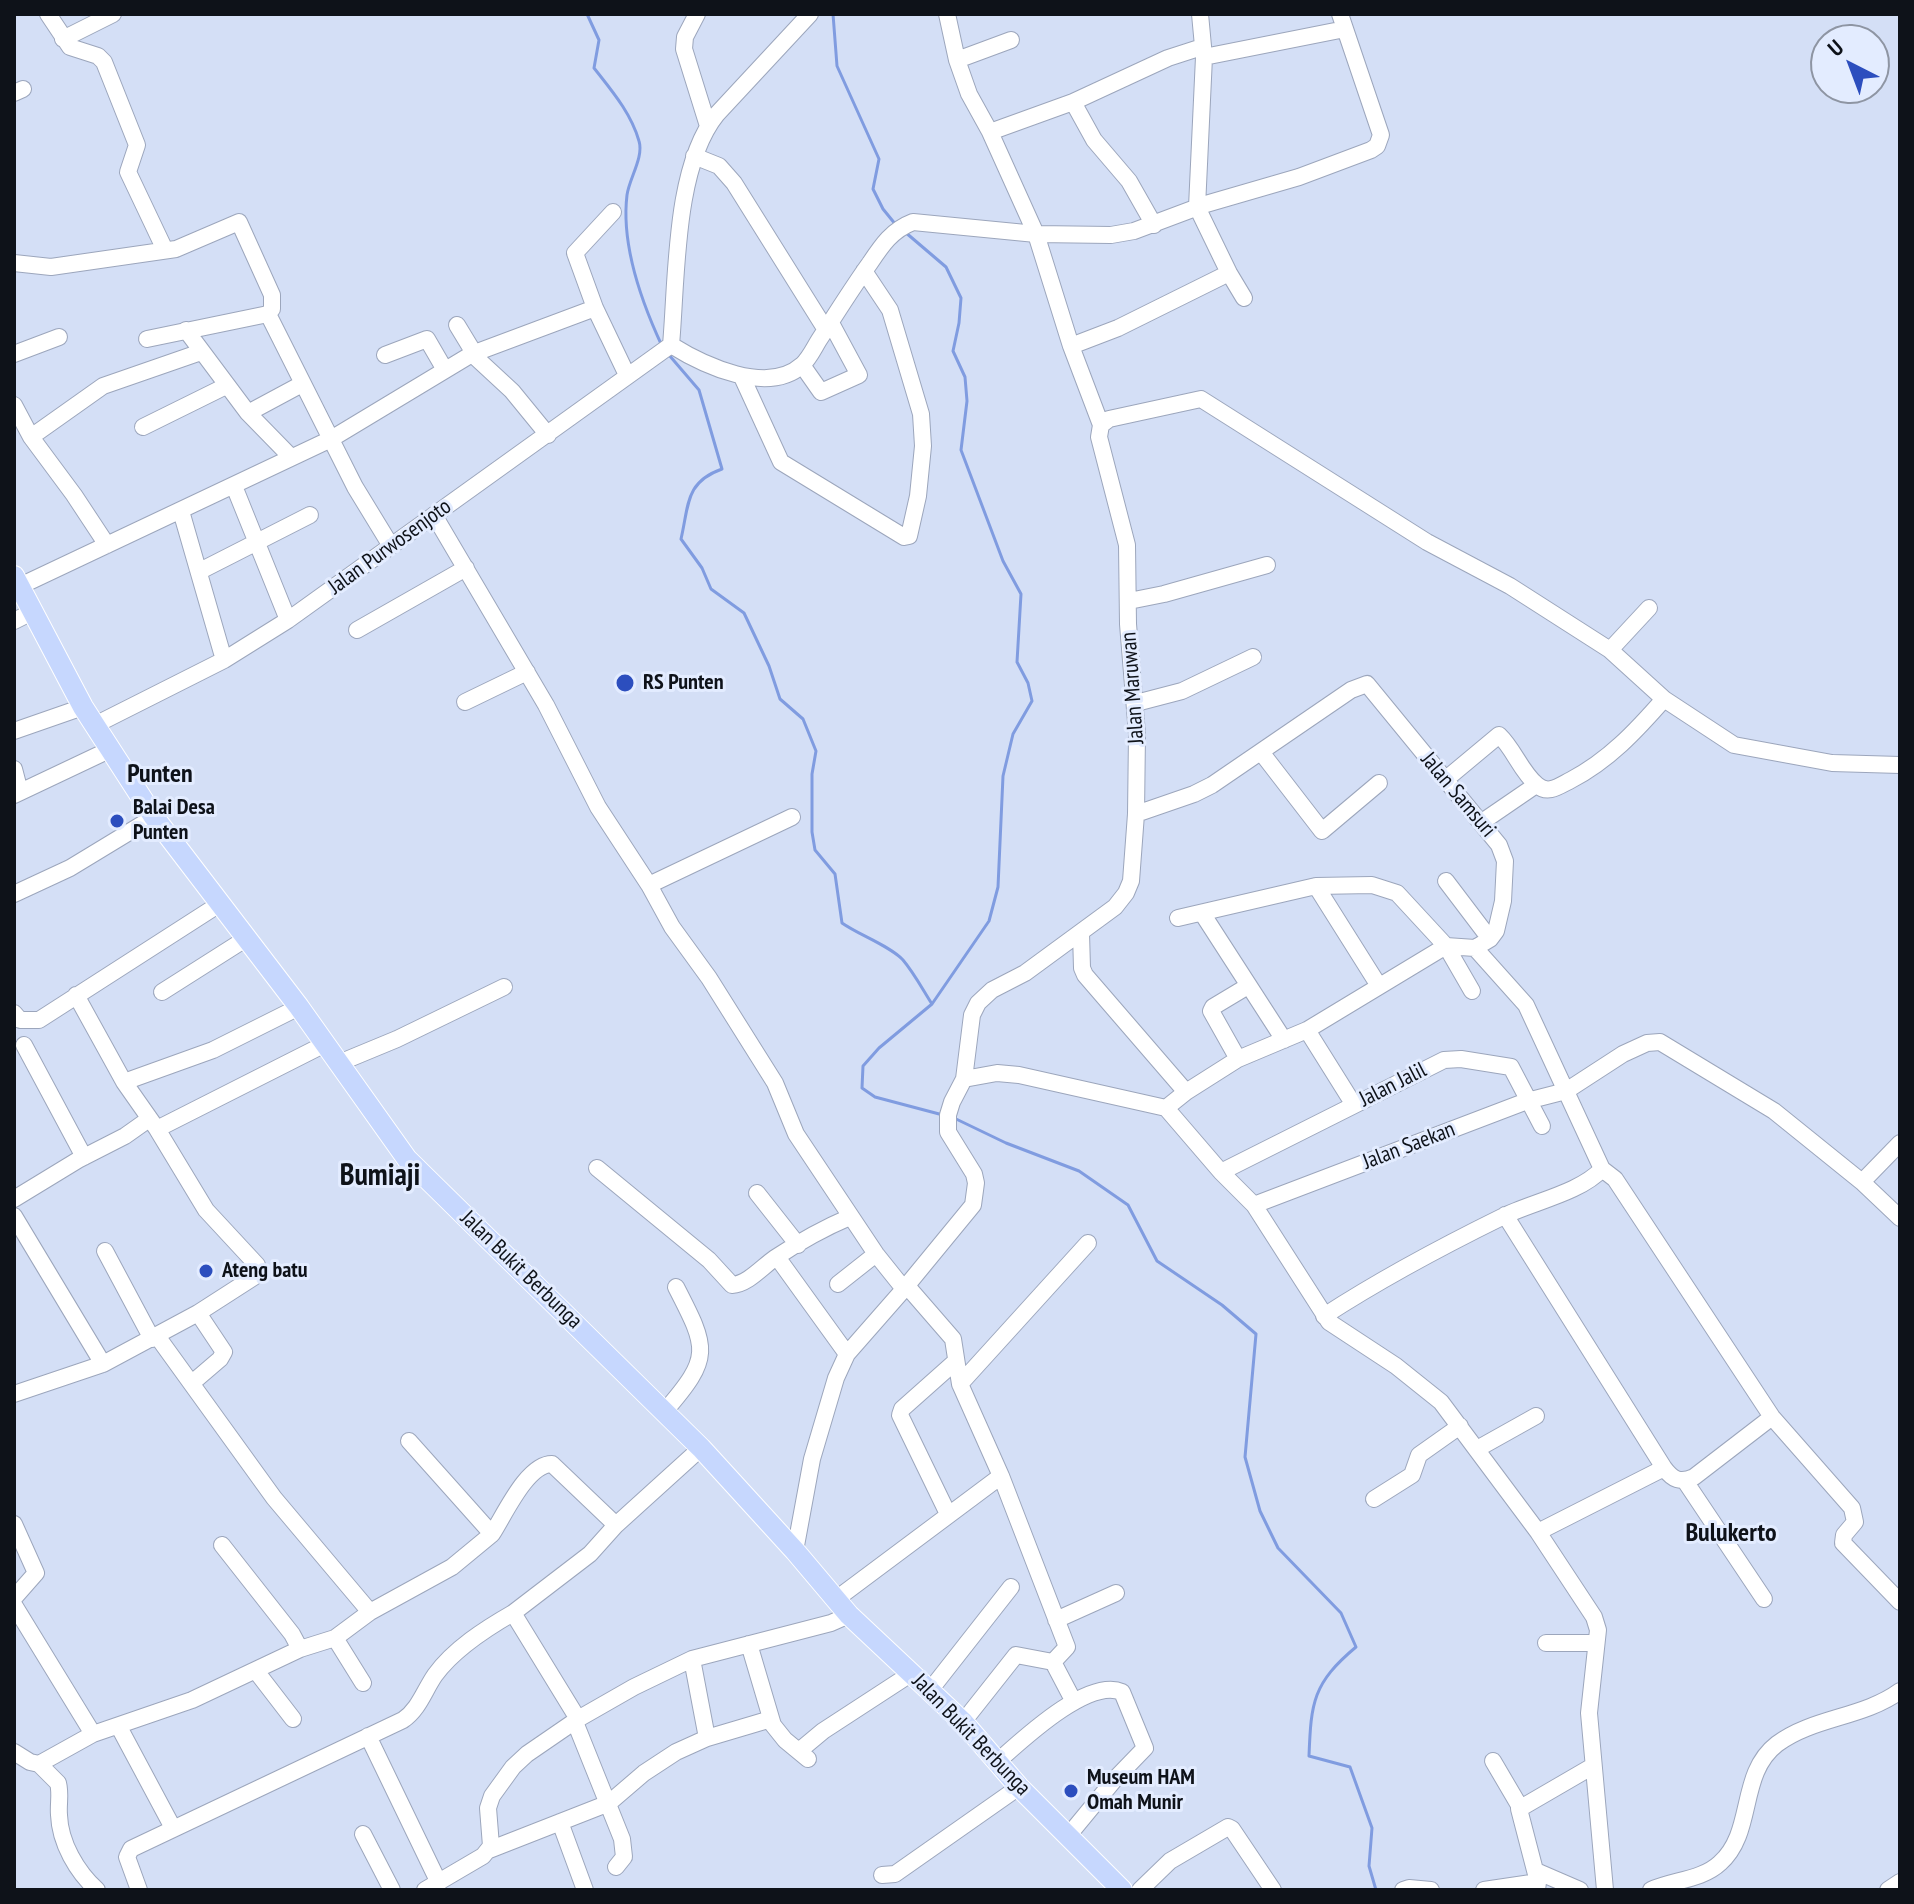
<!DOCTYPE html>
<html>
<head>
<meta charset="utf-8">
<style>
  body { margin:0 }
  #map { position:relative; width:1914px; height:1904px; overflow:hidden; background:#d4dff6; font-family:"PT Sans Narrow",sans-serif }
  canvas { display:block }
  .frame { position:absolute; inset:0; border:16px solid #0e1219; pointer-events:none }
  .north { position:absolute; left:1810px; top:24px; width:80px; height:80px; box-sizing:border-box; background:#e3ecff; border:2px solid #8e95a3; border-radius:50%; rotate:318deg; font-size:22px; font-weight:700; line-height:32px; text-align:center; color:#0e1219 }
  .north::after { content:''; display:block; margin:auto; width:28px; height:36px; background:#2c4ebe; clip-path:polygon(50% 0,100% 100%,50% 72%,0 100%) }
</style>
</head>
<body>
<div id="map">
<canvas width="1914" height="1904"></canvas>
<div class="frame"></div>
<div class="north">U</div>
</div>
<script>
const ctx = document.querySelector('canvas').getContext('2d');
ctx.lineJoin = 'round';
function strokePath(path, color, width, dash) { ctx.strokeStyle = color; ctx.lineWidth = width; ctx.lineCap = dash ? 'butt' : 'round'; ctx.setLineDash(dash || []); ctx.stroke(path); }
function label(font, color, halo, rows, align = 'center') {
  ctx.font = font + ' "PT Sans Narrow",sans-serif'; ctx.lineWidth = 6; ctx.setLineDash([]); ctx.textBaseline = 'middle'; ctx.strokeStyle = halo; ctx.fillStyle = color; for (const [text, x, y, turn = 0] of rows) {
    ctx.save(); ctx.translate(x, y); ctx.rotate((+turn || 0) * Math.PI / 180); ctx.textAlign = isNaN(turn) ? turn : align; if (halo) ctx.strokeText(text, 0, 0); ctx.fillText(text, 0, 0); ctx.restore();
  }
}
const stream = new Path2D(`
  M 587,14 L 599,40 L 594,68 C 612,91 631,113 639,141 C 644,157 629,179 627,195 C 621,244 642,303 662,346
  M 833,14 L 837,66 L 879,159 L 873,189 L 883,209 L 896,225
  M 905,232 L 946,267 L 961,298 L 959,323 L 953,351 L 965,377 L 967,401 L 961,450 L 1003,561 L 1021,594 L 1017,662 L 1028,683 L 1032,701 L 1013,734 L 1003,776 L 998,887 L 989,921 L 932,1004 L 879,1048 L 863,1066 L 862,1088 L 875,1097 L 943,1115
  M 669,355 L 699,390 L 722,469 C 685,482 689,505 681,539 L 702,568 L 711,589 L 744,613 L 769,666 L 780,699 L 803,719 L 816,751 L 812,774 L 812,832 L 815,850 L 835,874 L 842,923 C 859,935 890,946 903,960 C 914,973 923,990 932,1004
  M 954,1118 L 1006,1143 L 1079,1171 L 1128,1205 L 1157,1261 L 1222,1305 L 1256,1334 L 1245,1457 L 1260,1511 L 1278,1548 L 1341,1613 L 1356,1647 C 1313,1683 1311,1702 1309,1756 L 1350,1767 L 1372,1828 L 1369,1866 L 1376,1890`);
const minor = new Path2D(`
  M 48,14 L 70,47 L 98,56 L 104,62 L 137,145 L 128,172 L 165,250
  M 697,14 L 685,37 L 684,49 L 708,126
  M 1200,14 L 1204,57 L 1197,207 L 1229,273 L 1244,298
  M 63,39 L 113,14
  M 1204,57 L 1345,29
  M 957,60 L 1011,40
  M 14,93 L 23,89
  M 1073,102 L 1094,140 L 1129,181 L 1154,225
  M 990,132 L 1073,102 L 1168,58 L 1202,47
  M 694,156 L 719,166 L 734,183 L 826,330
  M 613,212 L 575,253 L 595,308 L 627,375
  M 14,263 L 51,267 L 176,249 L 239,222 L 272,295 L 272,309 L 268,314 L 147,339
  M 268,314 L 355,487 L 391,546
  M 457,325 L 474,353
  M 186,330 L 248,413 L 291,457
  M 671,345 C 703,365 768,396 802,365 C 809,359 814,348 819,340 C 836,314 852,288 870,263 C 882,245 892,230 913,222 L 1036,234 L 990,132 L 969,94 L 957,60 L 947,14
  M 671,345 C 677,278 674,167 717,114 L 810,14
  M 1071,346 L 1118,328 L 1229,273
  M 14,354 L 59,337
  M 472,354 L 512,391 L 548,435
  M 385,355 L 427,339 L 445,370
  M 802,365 L 821,392 L 859,375 L 831,323
  M 742,377 L 781,462 L 904,537 L 909,536 L 918,496 L 923,446 L 921,414 L 890,310 L 864,271
  M 14,405 L 31,437 L 74,495 L 107,545
  M 248,413 L 302,384
  M 1101,425 L 1109,419 L 1201,399 L 1427,542 L 1510,586 L 1610,650 L 1664,699 L 1734,745 L 1832,763 L 1900,765
  M 143,427 L 226,386
  M 31,437 L 103,386 L 201,352
  M 234,486 L 288,620
  M 181,511 L 224,660
  M 434,515 L 546,705 L 598,807 L 649,885 L 672,927 L 709,978 L 775,1083 L 796,1134 L 876,1254 L 904,1289
  M 200,571 L 310,515
  M 20,586 L 331,439 L 472,354 L 595,308
  M 1129,601 L 1164,594 L 1267,565
  M 14,621 L 32,612
  M 357,630 L 466,568
  M 1610,650 L 1649,608
  M 465,702 L 527,672
  M 1136,703 L 1182,691 L 1253,657
  M 95,725 L 224,660 L 288,620 L 671,345
  M 14,731 L 83,707
  M 1261,752 L 1322,831 L 1379,783
  M 14,769 L 20,792
  M 1445,780 L 1499,735 C 1514,749 1521,772 1537,785 C 1548,795 1559,786 1571,780 C 1609,760 1636,731 1664,699
  M 14,795 L 109,750
  M 1136,814 L 1194,794 L 1212,785 L 1351,690 L 1367,684 L 1499,845 L 1505,861 L 1503,901 L 1496,931 L 1490,939 L 1475,948 L 1446,946 L 1307,1030 L 1238,1059 L 1186,1092 L 1166,1108 L 1221,1172 L 1254,1205 L 1329,1322 L 1396,1366 L 1441,1402 L 1538,1532 L 1594,1617 L 1598,1630 L 1589,1713 L 1605,1890
  M 1482,822 L 1536,785
  M 1446,881 L 1490,939
  M 649,885 L 792,817
  M 1316,886 L 1379,986
  M 14,894 L 70,868 L 154,817
  M 1202,913 L 1284,1040
  M 1178,918 L 1316,886 L 1372,885 L 1397,893 L 1446,946 L 1472,991
  M 1081,933 L 1082,968 L 1085,975 L 1186,1092
  M 1475,948 L 1526,1005 L 1602,1169 L 1615,1179 L 1772,1417 L 1852,1508 L 1855,1522 L 1844,1535 L 1843,1543 L 1900,1602
  M 162,992 L 247,938
  M 14,1013 L 20,1020 L 39,1020 L 221,903
  M 1307,1030 L 1354,1105
  M 24,1045 L 84,1157
  M 1238,1059 L 1211,1011 L 1213,1007 L 1248,986
  M 339,1063 L 397,1039 L 504,987
  M 964,1079 L 997,1073 L 1019,1075 L 1166,1108
  M 124,1082 L 213,1050 L 299,1007
  M 157,1129 L 325,1044
  M 597,1168 L 709,1260 L 732,1285 C 748,1284 762,1267 775,1258 C 799,1242 824,1228 850,1217
  M 1221,1172 L 1444,1060 L 1461,1059 L 1511,1067 L 1542,1126
  M 1862,1182 L 1900,1218
  M 757,1193 L 798,1245
  M 14,1199 L 78,1160 L 125,1136 L 149,1119
  M 1254,1205 L 1527,1101 L 1566,1091 L 1623,1054 L 1647,1043 L 1660,1042 L 1774,1111 L 1862,1182 L 1900,1143
  M 1505,1215 L 1664,1468 C 1673,1480 1680,1483 1694,1477 L 1772,1417
  M 14,1216 L 103,1364
  M 105,1251 L 152,1339
  M 777,1257 L 847,1354
  M 838,1284 L 876,1254
  M 907,1286 L 953,1339 L 960,1384 L 1001,1476 L 1067,1647 L 1053,1662 L 1074,1702
  M 1324,1316 C 1381,1279 1441,1247 1502,1217 C 1532,1202 1580,1193 1602,1169
  M 157,1336 L 274,1498 L 370,1612
  M 192,1383 L 220,1359 L 224,1352 L 198,1313
  M 960,1384 L 1088,1243
  M 14,1394 L 103,1364 L 198,1313 L 254,1277 L 258,1270 L 257,1265 L 206,1210 L 157,1129 L 124,1082 L 76,995
  M 665,1411 C 712,1357 708,1349 676,1287
  M 1477,1449 L 1536,1416
  M 1685,1481 L 1764,1599
  M 1374,1499 L 1412,1475 L 1419,1455 L 1460,1426
  M 948,1514 L 900,1415 L 902,1409 L 956,1361
  M 14,1524 L 36,1573 L 14,1598
  M 1538,1532 L 1664,1468
  M 492,1534 C 505,1514 527,1464 552,1464 L 616,1525
  M 222,1545 L 292,1634 L 300,1649
  M 795,1551 L 812,1459 L 836,1378 L 847,1354 L 904,1289 L 973,1205 L 976,1183 L 974,1174 L 948,1132 L 948,1115 L 952,1102 L 964,1079 L 972,1015 L 978,1003 L 992,990 L 1025,973 L 1115,907 L 1126,893 L 1131,881 L 1136,814 L 1137,734 L 1128,624 L 1127,545 L 1099,437 L 1101,425 L 1071,346 L 1036,234 L 1111,235 L 1134,231 L 1206,204 L 1299,177 L 1371,150 L 1377,146 L 1381,135 L 1340,14
  M 835,1600 L 1001,1476
  M 14,1605 L 93,1734
  M 1056,1620 L 1116,1593
  M 335,1638 L 363,1683
  M 1546,1643 L 1596,1643
  M 749,1644 L 773,1725 L 785,1740 L 808,1759
  M 692,1659 L 707,1738
  M 256,1671 L 293,1719
  M 931,1689 L 1011,1587
  M 578,1719 L 513,1613 L 590,1554 L 616,1525 L 701,1448
  M 575,1722 L 622,1839 L 624,1857 L 616,1867
  M 963,1722 L 1016,1655 L 1053,1662
  M 119,1727 L 173,1828
  M 368,1736 L 439,1883
  M 799,1751 L 823,1731 L 912,1673
  M 14,1752 L 30,1762 L 39,1764 L 93,1734 L 192,1700 L 300,1649 L 335,1638 L 370,1612 L 452,1567 L 492,1534 L 409,1441
  M 1493,1761 L 1520,1807
  M 997,1762 C 1022,1740 1088,1677 1122,1692 L 1145,1748 L 1115,1779 L 1068,1836
  M 39,1764 L 58,1783 C 61,1794 58,1804 59,1815 C 60,1843 77,1872 97,1890
  M 560,1822 L 585,1890
  M 363,1834 L 392,1890
  M 489,1850 L 609,1803 L 644,1773 L 676,1752 L 707,1738 L 771,1719
  M 1536,1871 L 1580,1890
  M 882,1875 L 895,1874 L 1019,1787
  M 1538,1882 L 1519,1809 L 1593,1766
  M 139,1890 L 127,1857 L 131,1849 L 403,1720 C 419,1709 424,1691 435,1675 C 454,1649 485,1629 513,1613
  M 425,1890 L 483,1856 L 491,1846 L 488,1808 L 492,1796 L 513,1767 L 527,1754 L 578,1719 L 634,1687 L 692,1659 L 831,1623 L 849,1615
  M 1140,1890 L 1170,1861 L 1228,1827 L 1232,1829 L 1273,1890
  M 1403,1890 L 1409,1888 L 1431,1890
  M 1484,1890 L 1538,1882 L 1537,1890
  M 1651,1890 C 1673,1880 1702,1880 1720,1863 C 1755,1832 1738,1774 1777,1744 C 1813,1717 1863,1718 1900,1691
  M 1888,1890 L 1900,1882`);
const major = new Path2D(`
  M 14,576 L 83,707 L 154,817 L 299,1007 L 407,1159 L 701,1448 L 795,1551 L 849,1615 L 963,1722 L 1019,1787 L 1122,1890`);
const markers = [
  [625,683,10,"#2c4ebe"],
  [117,821,8,"#2c4ebe"],
  [206,1271,8,"#2c4ebe"],
  [1071,1791,8,"#2c4ebe"]
];
const streetNames = [
  ["Jalan Purwosenjoto",390,547,-36],
  ["Jalan Maruwan",1133,688,-94],
  ["Jalan Samsuri",1458,795,50],
  ["Jalan Jalil",1393,1085,-27],
  ["Jalan Saekan",1409,1146,-21],
  ["Jalan Bukit Berbunga",521,1270,44],
  ["Jalan Bukit Berbunga",971,1735,46]
];
const poiNames = [
  ["RS Punten",643,683],
  ["Balai Desa",133,808],
  ["Punten",133,833],
  ["Ateng batu",222,1271],
  ["Museum HAM",1087,1778],
  ["Omah Munir",1087,1803]
];
const quarterNames = [
  ["Punten",160,775],
  ["Bulukerto",1731,1534]
];
const districtNames = [
  ["Bumiaji",380,1176]
];
strokePath(stream, '#809ce0', 3);
strokePath(minor, '#9ca6bc', 18);
strokePath(major, '#fff', 22);
strokePath(minor, '#fff', 16);
strokePath(major, '#c6d7fe', 20);
for (const [x, y, r, color] of markers) { const dot = new Path2D(); dot.arc(x, y, r, 0, 2 * Math.PI); ctx.fillStyle = color; ctx.fill(dot); strokePath(dot, '#e3ecff', 3); }
label('22px', '#0e1219', '#e3ecff', streetNames);
label('bold 22px', '#0e1219', '#e3ecff', poiNames, 'left');
label('bold 26px', '#0e1219', '#e3ecff', quarterNames);
label('bold 30px', '#0e1219', '#e3ecff', districtNames);
</script>
</body>
</html>
